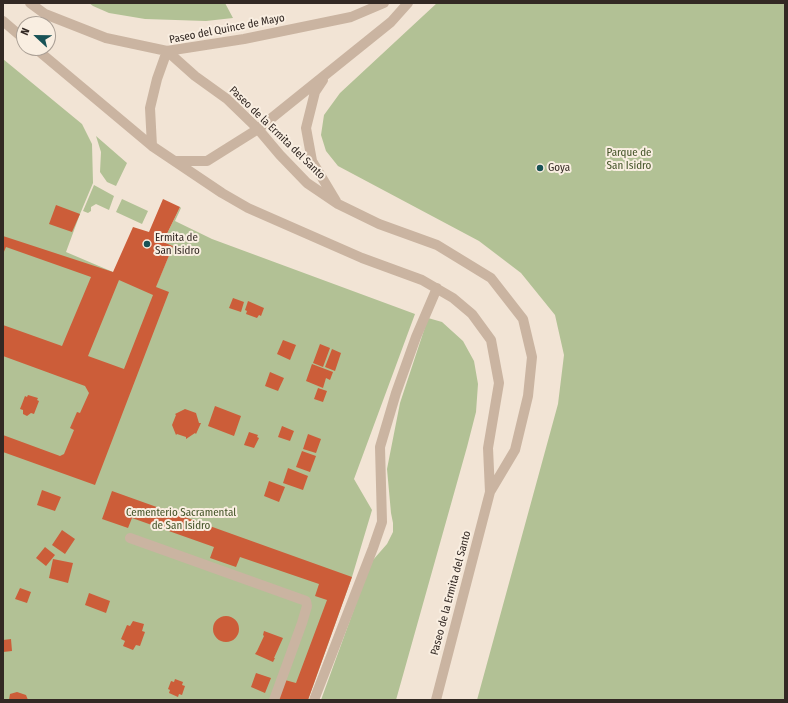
<!DOCTYPE html>
<html>
<head>
<meta charset="utf-8">
<style>
	body { margin:0 }
	#map { position:relative; width:788px; height:703px; overflow:hidden; background:#f2e4d5; font-family:"Fira Sans Condensed",sans-serif }
	canvas { display:block }
	.frame { position:absolute; inset:0; border:4px solid #332924; pointer-events:none }
	.north { position:absolute; left:16px; top:16px; width:40px; height:40px; box-sizing:border-box; background:#f9eee1; border:1px solid #aa9f95; border-radius:50%; rotate:292deg; font-size:11px; font-weight:700; line-height:16px; text-align:center; color:#332924 }
	.north::after { content:''; display:block; margin:auto; width:14px; height:18px; background:#185256; clip-path:polygon(50% 0,100% 100%,50% 72%,0 100%) }
</style>
</head>
<body>
<div id="map">
<canvas width="788" height="703"></canvas>
<div class="frame"></div>
<div class="north">N</div>
</div>
<script>
const context = document.querySelector('canvas').getContext('2d');
context.lineJoin = 'round';
function fillPath(path, color) { context.fillStyle = color; context.fill(path, 'evenodd'); }
const shape = rows => new Path2D(rows.map(r => 'M' + r).join(''));
function strokePath(path, color, width, dash) { context.strokeStyle = color; context.lineWidth = width; context.lineCap = dash ? 'butt' : 'round'; context.setLineDash(dash || []); context.stroke(path); }
function label(font, color, halo, rows, align = 'center') {
  context.font = font + ' "Fira Sans Condensed",sans-serif'; context.lineWidth = 4; context.setLineDash([]); context.textBaseline = 'middle'; context.strokeStyle = halo; context.fillStyle = color; for (const [text, x, y, turn = 0] of rows) {
    context.save(); context.translate(x, y); context.rotate((+turn || 0) * Math.PI / 180); context.textAlign = isNaN(turn) ? turn : align; if (halo) context.strokeText(text, 0, 0); context.fillText(text, 0, 0); context.restore();
  }
}
const green = shape([
	[89,3,225,3,233,18,206,21,145,19,109,13,93,6],
	[437,3,785,3,785,700,477,700,558,404,564,355,555,315,521,273,479,241,338,166,326,151,321,135,324,115,340,93],
	[3,59,82,124,92,144,93,183,80,214,66,252,113,272,156,286,173,246,163,242,180,207,181,208,175,221,212,239,415,314,354,479,372,510,352,577,308,700,3,700],
	[96,136,127,163,116,186,107,182,100,172,101,152],
	[94,185,114,196,109,210,96,204,91,207,91,211,88,213,83,211],
	[122,199,148,211,142,224,116,212],
	[428,318,442,322,463,341,474,361,478,384,476,412,467,447,396,700,321,700,362,587,373,560,387,544,393,532,393,523,391,513,387,469,400,403]
]);
const building = shape([
	[163,199,180,207,163,242,173,246,156,287,169,292,95,485,3,452,3,435,60,456,64,454,74,430,70,428,77,412,80,413,89,393,85,386,3,356,3,325,62,346,91,277,6,247,3,254,3,236,113,272,133,227,149,232],
	[119,280,153,295,124,369,88,356],
	[56,205,80,214,72,232,49,224],
	[233,298,244,302,241,312,229,308],
	[248,301,264,308,261,316,259,315,257,318,246,314,247,311,245,310],
	[283,340,296,345,290,360,277,354],
	[320,344,330,348,323,367,313,363],
	[332,349,341,353,335,371,325,367],
	[312,364,333,372,330,380,326,378,323,388,306,381],
	[270,372,284,378,278,391,265,386],
	[318,388,327,391,323,402,314,399],
	[28,395,38,398,37,400,39,401,34,414,31,413,27,416,23,414,23,410,20,409,25,396,27,397],
	[215,406,241,416,234,436,208,426],
	[185,409,196,413,199,423,201,423,196,434,195,433,186,439,186,437,177,434,176,435,172,425,176,415,175,414],
	[282,426,294,431,290,441,278,437],
	[249,432,258,435,257,437,259,438,254,448,244,445],
	[308,434,321,439,316,453,303,449],
	[302,451,316,456,310,472,296,467],
	[288,468,308,476,303,490,283,483],
	[269,481,285,487,279,502,264,496],
	[42,490,61,497,55,511,37,505],
	[112,491,352,577,308,700,278,700,285,680,296,683,327,600,315,596,319,584,240,557,236,567,210,558,214,547,132,518,128,528,102,519],
	[62,530,75,539,65,554,52,545],
	[45,547,55,555,46,566,36,558],
	[53,559,73,563,68,583,49,578],
	[20,588,31,592,27,603,15,599],
	[89,593,110,601,106,613,85,605],
	'213 629a13 13 0 1 1 26 0a13 13 0 1 1-26 0Z',
	[133,621,144,624,142,631,145,632,140,646,136,645,133,650,123,646,125,641,121,639,127,625,130,626],
	[264,631,283,638,274,658,275,658,273,662,255,654,257,651,264,636,263,635],
	[11,639,12,651,3,652,3,640],
	[256,673,271,678,265,693,251,687],
	[175,679,183,682,182,685,185,686,182,695,179,694,178,697,169,693,170,690,168,689,171,681,174,682],
	[17,692,26,695,28,700,9,700,10,694]
]);
const minor = shape([
	[30,3,45,14,106,38,167,51,195,76,227,99,258,129,280,155,307,183,338,204,379,224,437,245,491,278,523,319,532,357,528,396,515,450,490,492,436,700],
	[3,21,24,39],
	[35,48,152,146,222,193,248,208,362,258,422,280,453,298,472,314,491,340,499,383,488,448,490,492],
	[167,51,244,39,351,17,384,3],
	[323,80,315,92,306,128,312,161,336,201],
	[152,146,150,108,157,79,167,51],
	[175,161,207,161,258,129,391,22,408,3],
	[130,538,306,601,307,606,302,623,274,700],
	[314,700,373,548,382,522,380,447,396,393,416,337,437,288]
]);
const markers = [
	[540,168,4,"#185256"],
	[147,244,4,"#185256"]
];
const streetNames = [
	["Paseo del Quince de Mayo",227,29,-11],
	["Paseo de la Ermita del Santo",277,133,44],
	["Paseo de la Ermita del Santo",451,593,-75]
];
const parkNames = [
	["Parque de",629,153],
	["San Isidro",629,166],
	["Cementerio Sacramental",181,513],
	["de San Isidro",181,526]
];
const poiNames = [
	["Goya",548,168],
	["Ermita de",155,238],
	["San Isidro",155,251]
];
fillPath(green, '#b2c195');
fillPath(building, '#cc5d39');
strokePath(minor, '#cab4a1', 10);
for (const [x, y, r, color] of markers) { const dot = new Path2D(); dot.arc(x, y, r, 0, 2 * Math.PI); context.fillStyle = color; context.fill(dot); strokePath(dot, '#f9eee1', 1.5); }
label('11px', '#332924', '#f9eee1', streetNames);
label('11px', '#435327', '#f9eee1', parkNames);
label('11px', '#332924', '#f9eee1', poiNames, 'left');
</script>
</body>
</html>
